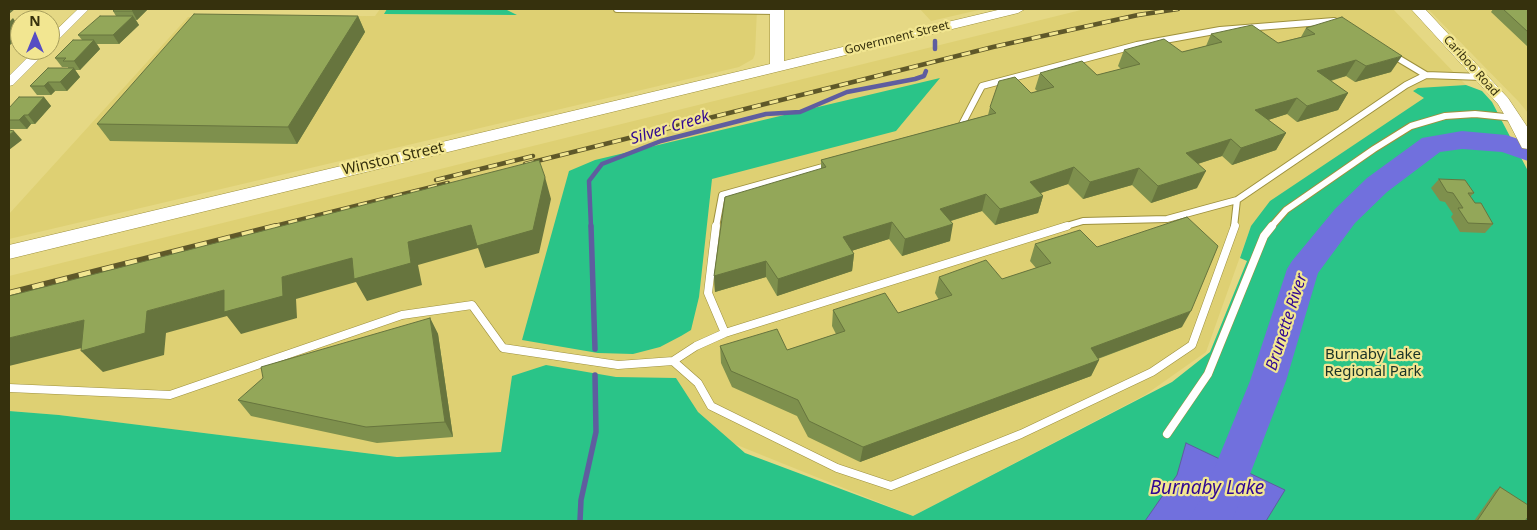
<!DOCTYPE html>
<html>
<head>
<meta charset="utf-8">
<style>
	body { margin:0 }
	#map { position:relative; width:1537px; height:530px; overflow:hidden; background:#e5d884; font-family:"Noto Sans",sans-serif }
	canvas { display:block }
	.frame { position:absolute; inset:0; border:10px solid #36310d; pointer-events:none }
	.north { position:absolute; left:10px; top:10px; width:50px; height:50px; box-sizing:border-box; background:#f2e691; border:1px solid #a79e5c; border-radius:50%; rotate:0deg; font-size:14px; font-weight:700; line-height:20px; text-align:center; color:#36310d }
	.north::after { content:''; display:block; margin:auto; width:18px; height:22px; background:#564dc4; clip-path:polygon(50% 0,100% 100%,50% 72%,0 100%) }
</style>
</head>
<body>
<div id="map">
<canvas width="1537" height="530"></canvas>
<div class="frame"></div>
<div class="north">N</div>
</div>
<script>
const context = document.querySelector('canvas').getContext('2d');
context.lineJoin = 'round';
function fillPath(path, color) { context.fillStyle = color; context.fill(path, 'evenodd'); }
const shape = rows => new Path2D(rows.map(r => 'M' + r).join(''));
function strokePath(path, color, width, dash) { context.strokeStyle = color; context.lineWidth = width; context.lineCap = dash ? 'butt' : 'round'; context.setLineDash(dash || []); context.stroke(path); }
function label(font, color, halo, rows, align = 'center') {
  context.font = font + ' "Noto Sans",sans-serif'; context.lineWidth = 4.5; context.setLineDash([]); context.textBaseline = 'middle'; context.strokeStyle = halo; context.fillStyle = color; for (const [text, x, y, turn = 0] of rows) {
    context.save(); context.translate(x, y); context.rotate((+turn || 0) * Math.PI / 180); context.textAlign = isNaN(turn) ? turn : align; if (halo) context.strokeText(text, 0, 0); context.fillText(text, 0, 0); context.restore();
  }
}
const built = shape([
	[380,9,757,9,755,54,753,59,739,67,9,239,9,214,188,17,375,16],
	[920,9,983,9,931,21],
	[1085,9,1393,9,1466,85,1451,86,1251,226,1206,352,1145,395,913,516,655,412,501,452,397,457,59,415,9,411,9,276],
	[1428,9,1528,9,1528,113,1519,102]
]);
const green = shape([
	[387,9,505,9,517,15,384,14],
	[940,78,896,131,712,179,699,297,691,330,681,336,660,347,633,354,598,353,522,340,569,171,595,160],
	[1466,85,1482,91,1492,102,1528,171,1528,521,9,521,9,411,59,415,397,457,501,452,512,376,546,365,616,377,676,378,698,412,745,453,913,516,1172,382,1210,352,1247,261,1240,258,1251,226,1270,201,1424,98,1413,91,1418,88]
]);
const water = shape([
	[1186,443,1285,490,1266,521,1145,521,1177,475,1186,443]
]);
const streamFar1 = shape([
	[935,41,935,49],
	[591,227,589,181,602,164,661,141,766,114,800,112,847,92,915,79,924,76,926,71]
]);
const stream = shape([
	[591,226,595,349],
	[580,521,581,500,596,432,595,375]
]);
const river = shape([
	[1462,131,1506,135,1528,142,1528,161,1502,152,1462,149,1440,152,1387,192,1355,223,1318,273,1286,381,1232,521,1189,521,1195,508,1203,496,1250,381,1287,269,1292,261,1335,209,1367,178,1422,138,1462,131]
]);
const serviceFar1 = shape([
	[617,9,777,11],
	[1391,54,1426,75],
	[959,130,982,86,1137,45,1220,30,1334,21],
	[716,227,722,195,830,165],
	[1063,227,1083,221,1167,219,1237,200,1406,85,1426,75,1482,77],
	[1234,227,1237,200],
	[1271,227,1286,210,1374,149,1411,126,1445,116,1475,114,1515,118]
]);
const service = shape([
	[716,226,708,293,725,333],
	[673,361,698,383,711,406,837,468,891,486,1021,434,1152,372,1192,345,1235,226],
	[9,388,170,395,402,315,472,305,503,348,618,365,673,361,696,346,725,333,1067,226],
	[1167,434,1208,374,1264,236,1272,226]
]);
const minor = shape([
	[78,9,89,9,54,44,50,45,50,36,78,9],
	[35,50,48,50,13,85,9,86,9,76,35,50]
]);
const tertiary = shape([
	[770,9,784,9,784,61,1002,9,1025,9,1018,13,9,259,9,245,770,64,770,9],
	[1411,9,1425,9,1508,98,1528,128,1528,149,1522,148,1507,119,1498,104,1411,9]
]);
const railFar1 = shape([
	[525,164,993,47,1138,15,1178,9],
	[436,180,533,156],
	[271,227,448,183]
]);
const rail = shape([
	[9,293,276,226]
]);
const wall = shape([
	[148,9,137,20,136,20,139,25,119,44,97,44,100,49,80,70,75,70,80,77,67,91,55,91,51,95,37,95,30,86,68,68,68,67,62,67,55,58,82,40,78,35,116,16,113,11],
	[1493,9,1528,9,1528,47,1491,12],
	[358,16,365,32,297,144,110,141,97,124],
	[1306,28,1391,72,1355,82,1346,76,1331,81,1348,93,1338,110,1297,122,1287,114,1268,120,1286,133,1276,150,1232,165,1222,156,1198,164,1197,188,1151,203,1132,185,1083,199,1068,184,1041,193,1043,196,1038,213,995,225,982,211,951,221,950,241,902,256,889,239,851,251,854,254,852,271,777,296,766,277,715,292,714,276,821,169,821,160,988,115,990,107,1037,91,1035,89,1040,73,1097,75,1121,69,1118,66,1124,50,1182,52,1206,46,1211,34,1278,43,1301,37],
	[44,97,51,106,35,124,31,124,27,129,10,129,9,128,9,108],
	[1439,179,1474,193,1470,197,1475,203,1493,224,1485,233,1460,232,1451,217,1453,214,1445,202,1440,201,1431,188],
	[1035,244,1097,247,1182,327,1098,359,1099,360,1091,376,860,462,808,437,797,416,732,387,721,363,720,346,787,350,836,334,832,326,833,310,898,313,939,300,935,293,939,277,1002,279,1036,268,1030,261],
	[430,318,438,334,453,437,377,443,251,416,238,400],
	[1500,487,1525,521,1474,521,1495,491]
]);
const shadedWall = shape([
	[9,9,15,9,9,14],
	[134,9,148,9,137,20,132,11],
	[133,16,139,25,119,44,113,35],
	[358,16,365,32,297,144,288,127],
	[13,18,19,27,15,31,20,37,10,45,9,43,9,22],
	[94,40,100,49,80,70,74,61],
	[1402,56,1391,72,1355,82,1366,66],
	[1356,60,1346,76,1307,87,1317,71],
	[74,68,80,77,67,91,60,82],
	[48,82,55,91,51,95,44,86],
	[1348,93,1338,110,1297,122,1307,106],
	[44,97,51,106,35,124,28,115],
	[1297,98,1287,114,1246,127,1255,110],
	[24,115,31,124,27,129,19,120],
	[14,131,22,140,9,150,9,135],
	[1286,133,1276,150,1232,165,1241,148],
	[1231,139,1222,156,1178,170,1186,153],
	[1074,167,1068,184,1025,198,1030,182],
	[1139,168,1132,185,1083,199,1090,182],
	[1206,171,1197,188,1151,203,1158,186],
	[545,177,551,199,539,253,485,268,478,248,418,265,422,285,367,301,356,282,296,299,297,318,241,334,227,316,166,333,164,355,103,372,81,351,147,311,224,290,282,277,408,242],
	[986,194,982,211,937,225,940,209],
	[1043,196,1038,213,995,225,1000,209],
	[892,222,889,239,842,254,843,237],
	[953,224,950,241,902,256,905,239],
	[854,254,852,271,777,296,778,279],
	[766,261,766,277,715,292,714,276],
	[1191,311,1182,327,1083,364,1091,348],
	[430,318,438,334,453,437,445,422],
	[84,320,106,342,9,366,9,338],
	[1099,360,1091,376,860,462,863,447]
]);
const building = shape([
	[115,9,134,9,132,11,113,11,115,9],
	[1503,9,1528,9,1528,32,1503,9],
	[194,14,358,16,288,127,97,124,194,14],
	[100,16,133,16,113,35,78,35,100,16],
	[1342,17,1402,56,1366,66,1356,60,1317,71,1348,93,1307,106,1297,98,1255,110,1286,133,1241,148,1231,139,1186,153,1206,171,1158,186,1139,168,1090,182,1074,167,1030,182,1043,196,1000,209,986,194,940,209,953,224,905,239,892,222,843,237,854,254,778,279,766,261,714,276,725,197,826,167,821,160,996,113,990,107,999,81,1015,77,1031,93,1054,87,1040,73,1082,61,1097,75,1140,64,1124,50,1164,39,1182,52,1222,42,1211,34,1252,25,1278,43,1315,34,1306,28,1342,17],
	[73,40,94,40,74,61,63,61,66,58,55,58,73,40],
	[48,68,74,68,60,82,48,82,44,86,30,86,48,68],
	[19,97,44,97,28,115,24,115,19,120,9,120,9,108,19,97],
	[9,130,14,131,9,135,9,130],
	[539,160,545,177,533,230,477,246,471,225,408,242,411,263,354,279,352,258,282,277,283,296,224,312,224,290,147,311,145,333,81,351,84,320,9,338,9,296,539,160],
	[1439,179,1465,180,1474,193,1468,193,1475,203,1481,203,1493,224,1468,223,1458,208,1463,208,1453,193,1447,192,1439,179],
	[1187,217,1218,246,1191,311,1091,348,1099,360,863,447,809,421,798,400,731,371,720,346,777,329,787,350,845,331,833,310,885,293,898,313,952,295,939,277,986,260,1002,279,1051,263,1035,244,1080,230,1097,247,1187,217],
	[430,318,445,422,366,427,238,400,263,378,261,367,430,318],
	[1500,487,1528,505,1528,517,1525,521,1477,521,1500,487]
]);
const farStreetnames = [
	["Government Street",897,38,-14],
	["Cariboo Road",1471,66,48]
];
const streetNames = [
	["Winston Street",393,159,-13]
];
const parkNames = [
	["Burnaby Lake",1373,355],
	["Regional Park",1373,372]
];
const waterNames = [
	["Silver Creek",670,128,-17],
	["Brunette River",1287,322,-72]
];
const nearWaternames = [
	["Burnaby Lake",1207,489]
];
fillPath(built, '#ded073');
fillPath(green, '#2ac488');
fillPath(water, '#7170dd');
strokePath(water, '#5f5d9f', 1);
strokePath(streamFar1, '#5f5d9f', 4.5);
strokePath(stream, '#5f5d9f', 5.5);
fillPath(river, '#7170dd');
strokePath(serviceFar1, '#9e913d', 8);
strokePath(service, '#9e913d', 9);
strokePath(minor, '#9e913d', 1);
strokePath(tertiary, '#9e913d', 1);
strokePath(serviceFar1, '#fff', 6);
strokePath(service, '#fff', 8);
fillPath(minor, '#fff');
fillPath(tertiary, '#fff');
strokePath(railFar1, '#5f5829', 4.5);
strokePath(rail, '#5f5829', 6);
strokePath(railFar1, '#f2e691', 3, [9]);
strokePath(rail, '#f2e691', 4.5, [12]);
fillPath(wall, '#7e904d');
fillPath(shadedWall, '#67753e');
fillPath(building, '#93a759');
strokePath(building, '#67753e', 1);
label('12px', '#36310d', '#f2e691', farStreetnames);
label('15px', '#36310d', '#f2e691', streetNames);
label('15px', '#1a3327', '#f2e691', parkNames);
label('italic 16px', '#300793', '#f2e691', waterNames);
label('italic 19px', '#300793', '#f2e691', nearWaternames);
</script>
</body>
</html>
